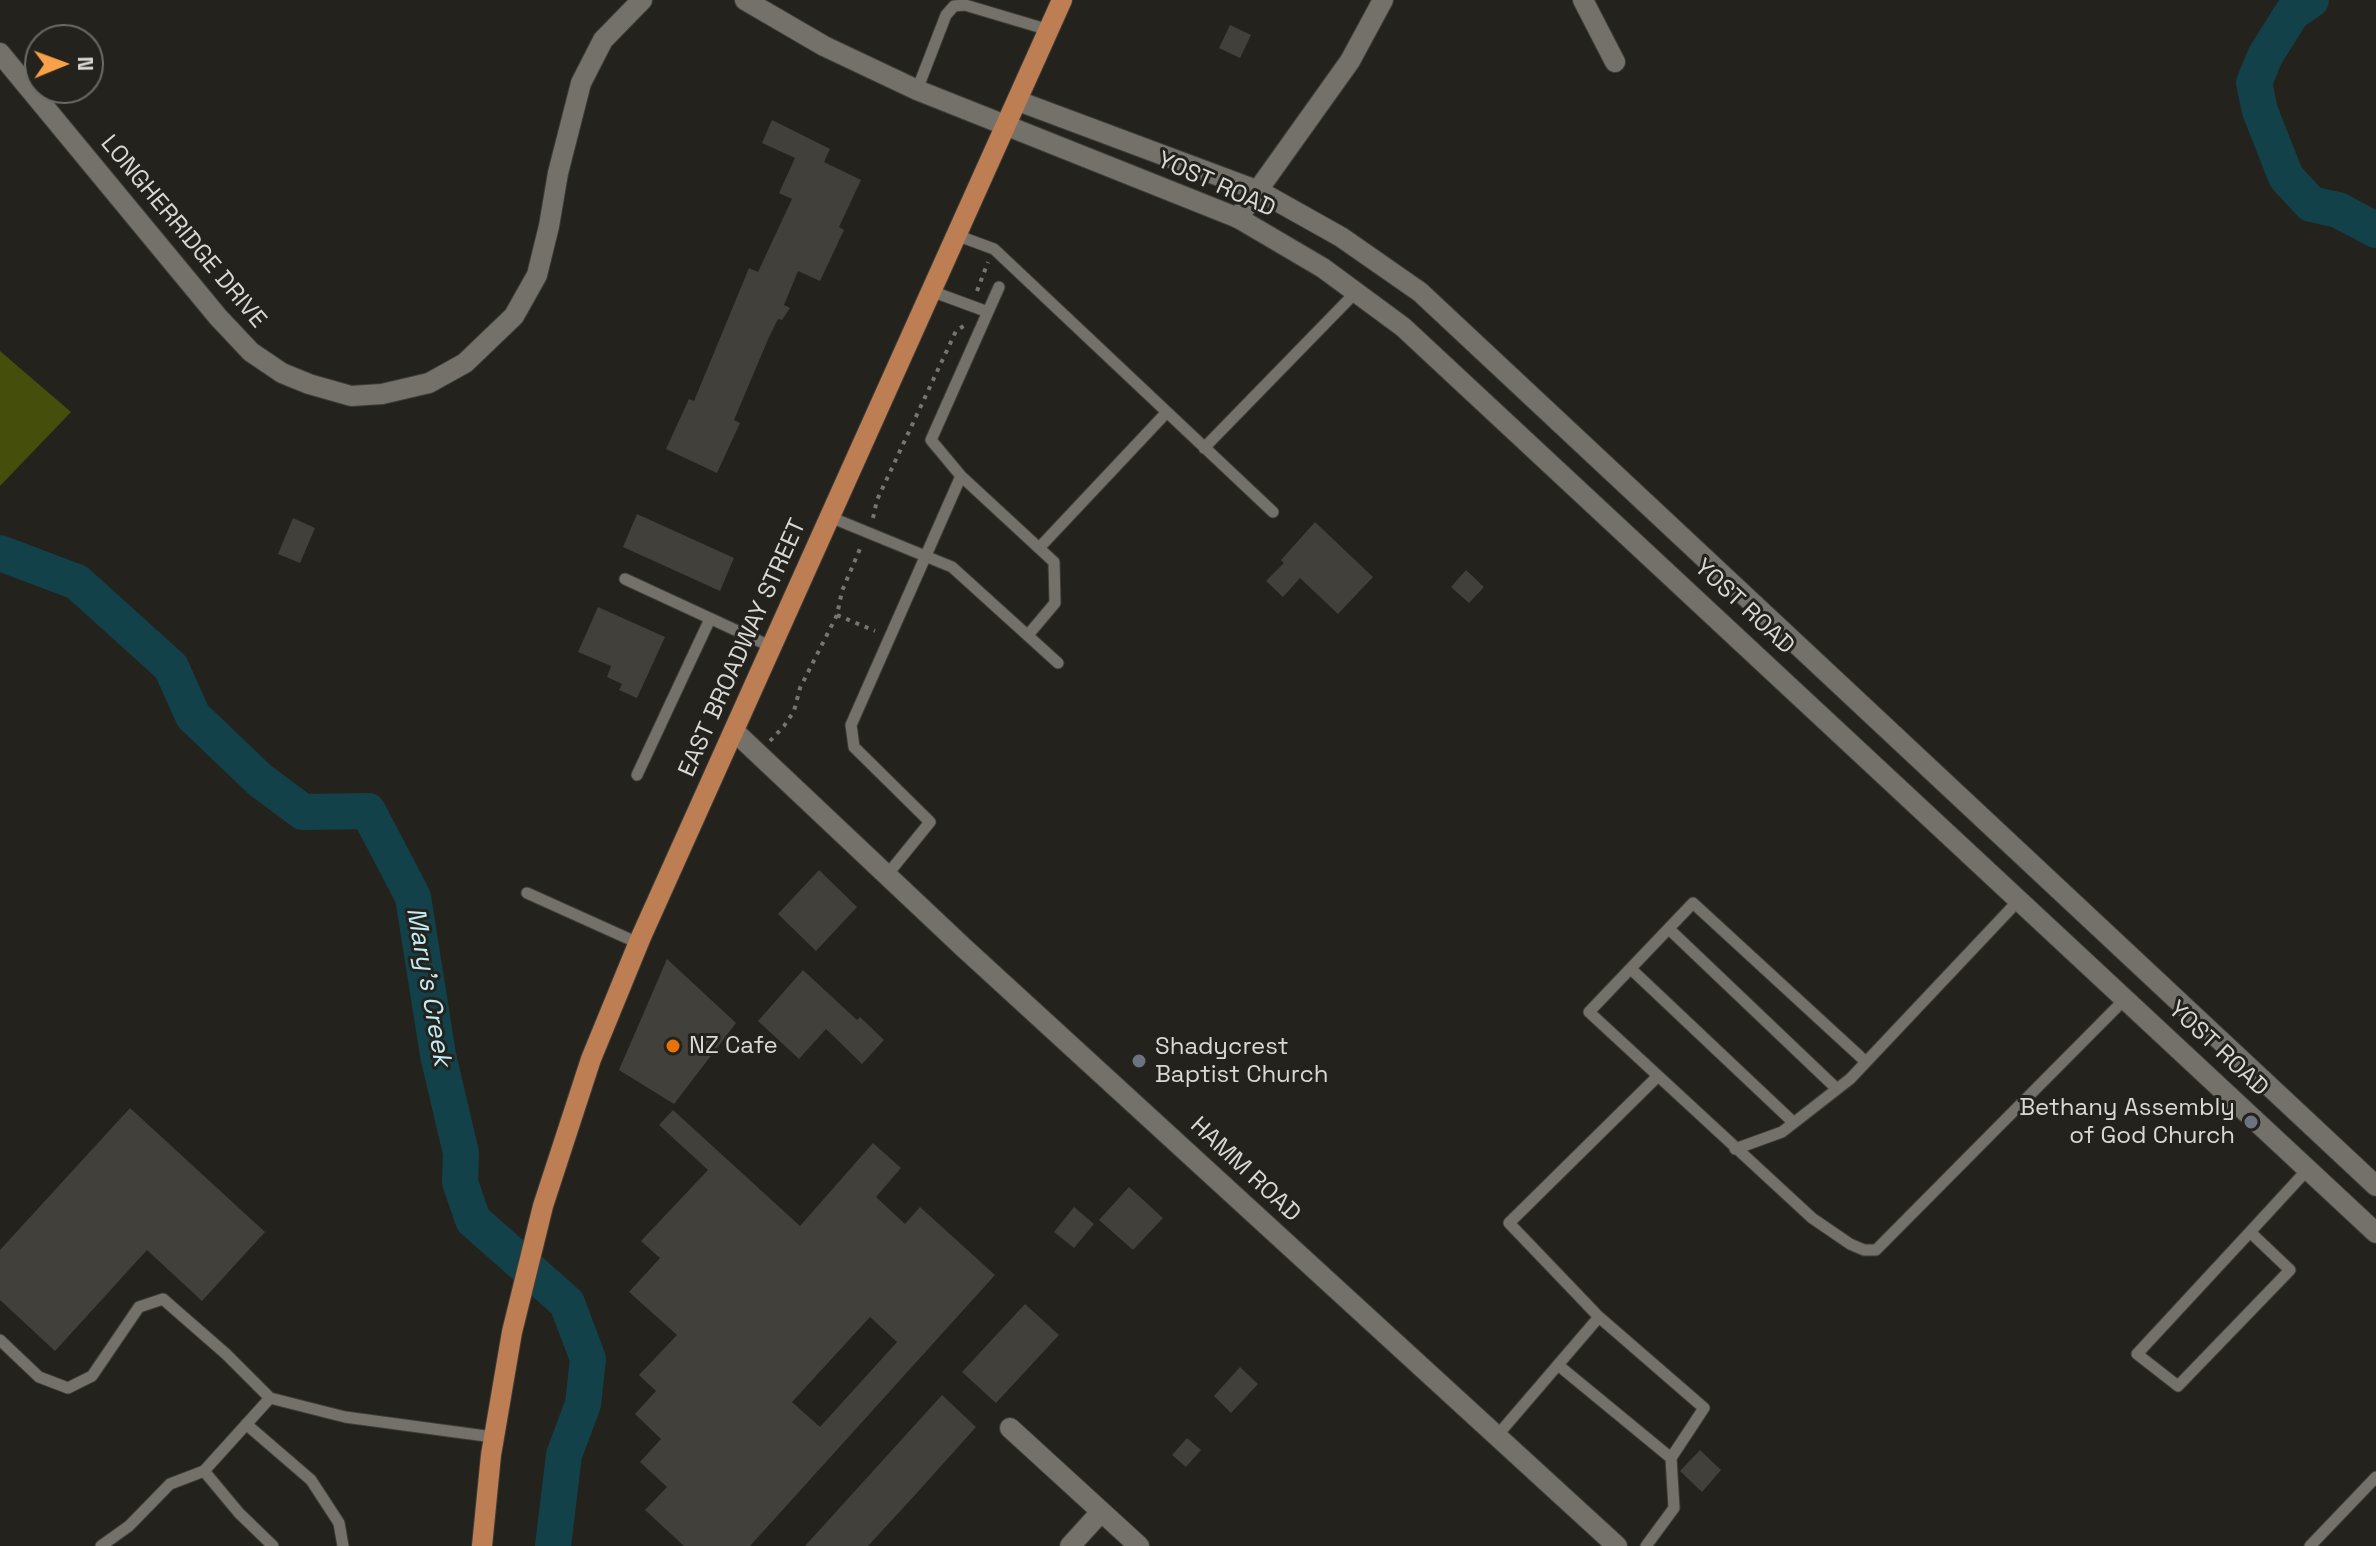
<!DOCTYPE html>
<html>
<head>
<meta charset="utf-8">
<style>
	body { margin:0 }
	#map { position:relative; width:2376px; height:1546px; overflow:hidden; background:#24221c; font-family:"Space Grotesk",sans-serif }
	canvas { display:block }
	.north { position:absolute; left:24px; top:24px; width:80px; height:80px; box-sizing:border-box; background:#24221c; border:2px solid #6c6b66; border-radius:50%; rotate:89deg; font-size:22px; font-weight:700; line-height:32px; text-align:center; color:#d9d8d4 }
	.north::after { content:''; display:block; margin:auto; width:28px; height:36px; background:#f7a149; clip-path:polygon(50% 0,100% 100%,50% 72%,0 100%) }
</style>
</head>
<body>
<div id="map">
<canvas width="2376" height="1546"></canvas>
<div class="north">N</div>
</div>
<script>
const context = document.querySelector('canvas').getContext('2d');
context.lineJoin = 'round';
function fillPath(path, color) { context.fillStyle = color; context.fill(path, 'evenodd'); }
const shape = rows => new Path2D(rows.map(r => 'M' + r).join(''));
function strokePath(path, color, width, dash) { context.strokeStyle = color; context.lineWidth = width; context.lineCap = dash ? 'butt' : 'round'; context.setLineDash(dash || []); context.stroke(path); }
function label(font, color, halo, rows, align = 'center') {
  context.font = font + ' "Space Grotesk",sans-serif'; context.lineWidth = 6; context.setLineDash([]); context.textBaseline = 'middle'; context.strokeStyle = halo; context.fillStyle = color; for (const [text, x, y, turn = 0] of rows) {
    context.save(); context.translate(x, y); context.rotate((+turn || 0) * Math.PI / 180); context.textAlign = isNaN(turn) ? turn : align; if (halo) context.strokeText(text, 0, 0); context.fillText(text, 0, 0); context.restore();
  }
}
const forest = shape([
	[0,351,71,412,0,486]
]);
const river = shape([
	[2311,0,2292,13,2265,56,2254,83,2260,111,2286,177,2311,204,2338,210,2376,230],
	[0,553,77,582,171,667,193,716,260,780,303,812,368,811,413,897,438,1055,461,1153,460,1182,473,1220,567,1303,588,1359,583,1404,564,1455,553,1546]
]);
const building = shape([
	[1230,25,1251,35,1240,58,1219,48],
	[772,120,830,149,824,162,861,180,839,227,844,230,820,281,798,271,784,305,790,308,782,320,778,319,769,337,734,420,740,423,717,473,666,449,689,399,694,401,749,268,758,272,792,199,779,193,795,158,762,143],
	[637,514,734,558,720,591,623,547],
	[293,518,315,528,300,563,278,554],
	[1315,522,1373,577,1338,614,1300,578,1283,597,1266,581,1284,563,1281,560],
	[1466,570,1484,587,1469,603,1451,587],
	[598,607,665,637,637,698,619,690,622,684,607,677,611,666,578,652],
	[819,870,857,907,816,951,778,914],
	[667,959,736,1023,674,1104,619,1070],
	[803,970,857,1020,860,1017,884,1040,862,1064,826,1029,799,1059,758,1021],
	[130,1108,265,1232,202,1301,147,1250,55,1351,0,1300,0,1250],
	[673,1110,800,1226,873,1143,901,1168,876,1197,905,1224,920,1207,995,1275,750,1546,684,1546,645,1510,667,1487,640,1462,661,1439,635,1414,656,1391,639,1375,677,1335,629,1292,660,1258,641,1241,708,1170,659,1125],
	[870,1317,897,1342,820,1427,792,1402],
	[1129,1187,1163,1218,1133,1250,1099,1220],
	[1074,1207,1094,1224,1074,1248,1054,1232],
	[1025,1304,1059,1335,996,1403,962,1372],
	[1240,1367,1258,1384,1231,1413,1214,1396],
	[942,1395,976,1427,915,1495,868,1546,805,1546],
	[1187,1438,1201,1450,1186,1467,1172,1455],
	[1700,1450,1721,1470,1702,1492,1680,1471]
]);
const path = shape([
	[977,291,988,262],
	[873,518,877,500,956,331,965,325],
	[837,615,875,631],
	[770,741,784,726,794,711,800,688,837,615,842,591,862,544]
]);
const service = shape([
	[917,90,946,15,954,6,965,5,1049,30],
	[956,235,994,249,1273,512],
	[999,287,931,440,961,476,1054,562,1055,603,1028,635],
	[931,291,988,312],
	[1204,448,1356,292],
	[830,517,952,567,1058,663],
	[1039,548,1167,412],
	[625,579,772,647],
	[637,775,710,619],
	[887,875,930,822,854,747,851,725,961,476],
	[527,893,638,943],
	[1669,929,1837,1089],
	[1631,969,1793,1122],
	[1866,1062,1693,903,1589,1012,1812,1218,1850,1244,1864,1250,1876,1250,2125,999],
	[1735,1149,1782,1132,1850,1079,2019,900],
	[2250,1232,2290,1270,2178,1386,2137,1354,2250,1232,2308,1169],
	[0,1340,39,1377,68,1388,92,1376,139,1307,163,1299,226,1354,270,1398,345,1417,493,1437],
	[1558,1365,1671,1458,1704,1408,1599,1317],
	[246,1424,311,1480,339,1523,343,1546],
	[1496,1437,1599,1317,1509,1223,1658,1076],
	[204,1471,239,1513,273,1546],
	[101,1546,129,1526,170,1484,204,1471,270,1398],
	[1646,1546,1674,1508,1671,1458],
	[2310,1546,2376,1477]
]);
const minor = shape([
	[745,0,824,46,917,90,1005,125],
	[1583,0,1615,62],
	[0,53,218,317,251,352,282,373,309,384,351,396,382,394,429,383,465,363,514,316,537,275,549,226,558,173,581,83,603,40,642,0],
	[1238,218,1350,61,1383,0],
	[734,731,963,947,1617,1546],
	[1010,1428,1139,1546],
	[1070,1546,1101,1512]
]);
const secondary = shape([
	[1018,101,1259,191,1341,237,1420,292,2376,1186],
	[1005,125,1238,218,1323,268,1403,327,2376,1233]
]);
const primary = shape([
	[482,1546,491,1455,512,1332,543,1206,591,1059,641,937,1062,0]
]);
const markers = [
	[673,1046,8,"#e8710a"],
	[1139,1061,8,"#6b7280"],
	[2251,1122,8,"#6b7280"]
];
const streetNames = [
	["YOST ROAD",1216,185,24],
	["LONGHERRIDGE DRIVE",183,232,50],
	["YOST ROAD",1744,607,43],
	["EAST BROADWAY STREET",743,648,-66],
	["YOST ROAD",2218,1049,43],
	["HAMM ROAD",1245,1170,43]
];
const poiNames = [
	["NZ Cafe",689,1046],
	["Shadycrest",1155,1047],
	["Baptist Church",1155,1075],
	["Bethany Assembly",2235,1108,"right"],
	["of God Church",2235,1136,"right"]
];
const waterNames = [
	["Mary's Creek",428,987,80]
];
fillPath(forest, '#464e0b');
strokePath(river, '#12414a', 36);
fillPath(building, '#42403a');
strokePath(service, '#3e3d38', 13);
strokePath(minor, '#3e3d38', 22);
strokePath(secondary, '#3e3d38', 22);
strokePath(primary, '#3e3d38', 22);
strokePath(path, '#777570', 4, [4, 6]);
strokePath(service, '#73716a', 11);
strokePath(minor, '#73716a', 20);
strokePath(secondary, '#73716a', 20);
strokePath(primary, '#be7e54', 20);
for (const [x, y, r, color] of markers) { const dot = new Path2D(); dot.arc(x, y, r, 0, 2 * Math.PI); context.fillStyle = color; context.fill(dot); strokePath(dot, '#24221c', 3); }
label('24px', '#d9d8d4', '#24221c', streetNames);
label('24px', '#d9d8d4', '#24221c', poiNames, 'left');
label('italic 26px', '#c1ecf7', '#24221c', waterNames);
</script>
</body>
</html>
